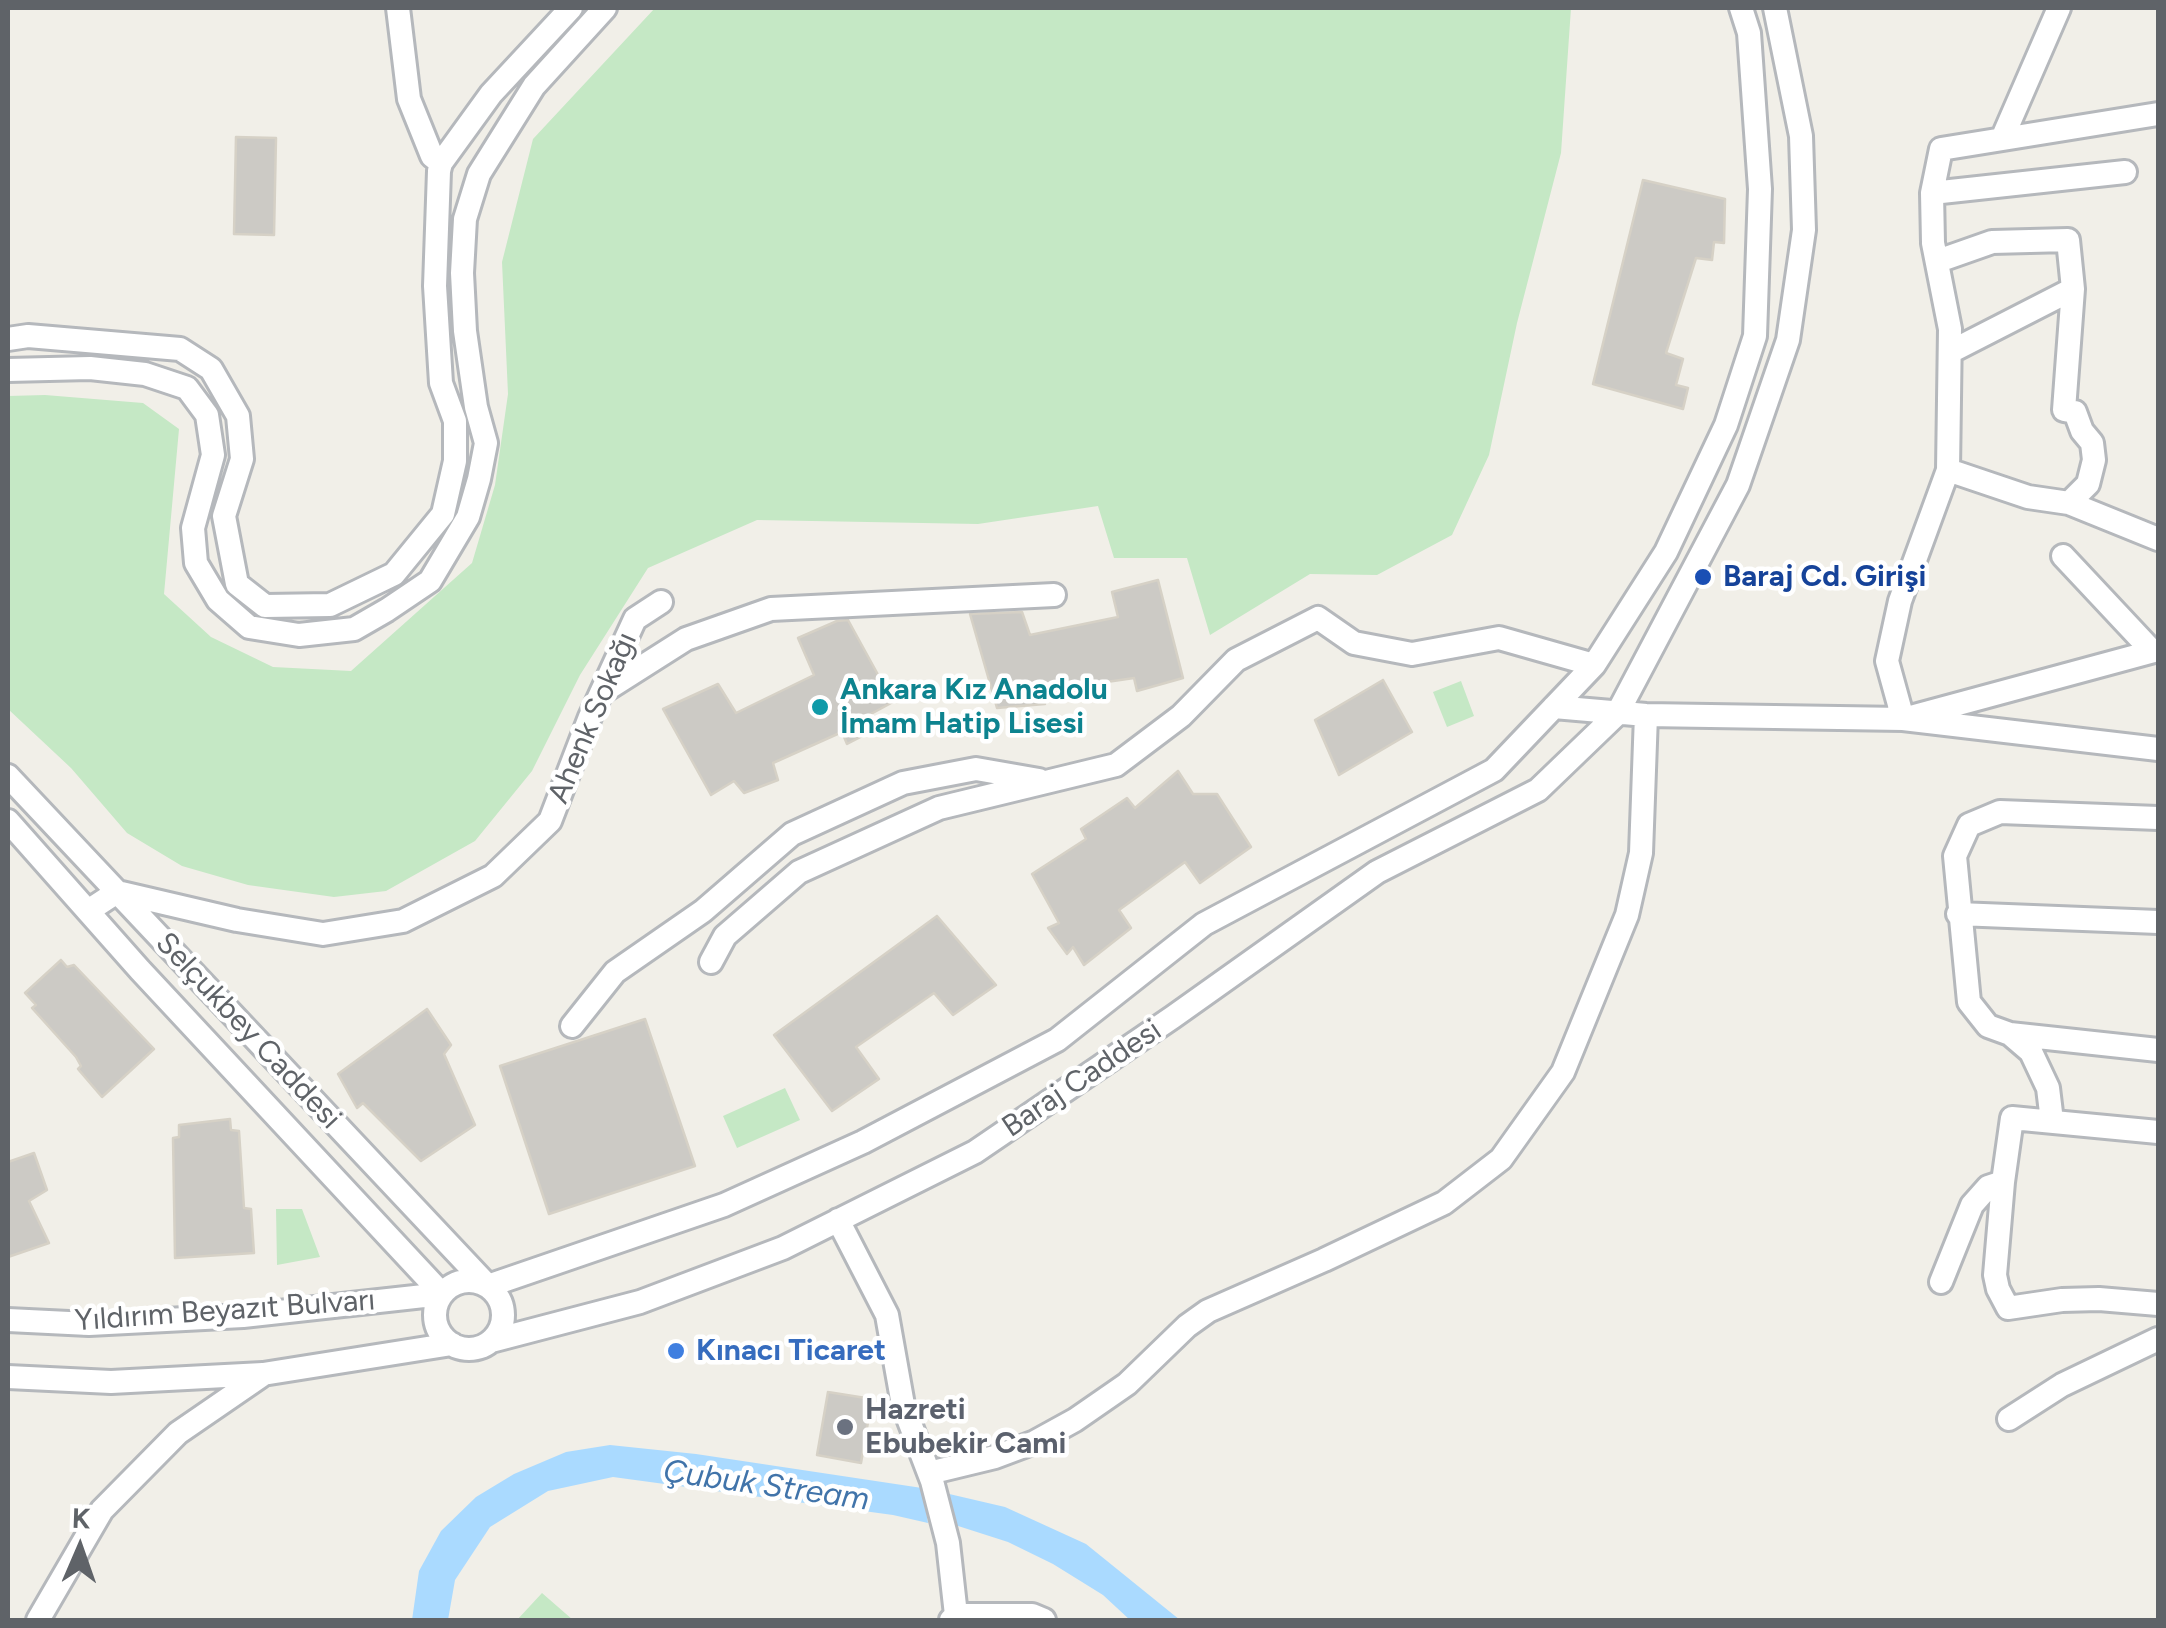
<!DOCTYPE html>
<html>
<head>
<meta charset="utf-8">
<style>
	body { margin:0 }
	#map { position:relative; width:2166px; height:1628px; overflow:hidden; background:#f1efe8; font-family:Figtree,sans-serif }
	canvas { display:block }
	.frame { position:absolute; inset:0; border:10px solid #5f6368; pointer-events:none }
	.north { position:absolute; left:30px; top:1498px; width:100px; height:100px; -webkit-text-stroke:8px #fff; paint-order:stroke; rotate:2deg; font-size:28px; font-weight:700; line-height:40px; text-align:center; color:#5f6368 }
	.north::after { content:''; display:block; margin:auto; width:35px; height:45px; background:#5f6368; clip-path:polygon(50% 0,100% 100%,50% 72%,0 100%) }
</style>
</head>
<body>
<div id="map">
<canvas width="2166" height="1628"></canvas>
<div class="frame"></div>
<div class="north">K</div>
</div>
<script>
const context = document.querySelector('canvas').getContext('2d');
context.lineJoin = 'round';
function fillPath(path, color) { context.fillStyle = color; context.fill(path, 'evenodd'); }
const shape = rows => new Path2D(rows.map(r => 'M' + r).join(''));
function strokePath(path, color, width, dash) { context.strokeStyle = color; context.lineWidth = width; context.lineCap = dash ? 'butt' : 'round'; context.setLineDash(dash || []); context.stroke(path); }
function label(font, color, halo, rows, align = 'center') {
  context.font = font + ' Figtree,sans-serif'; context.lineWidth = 9; context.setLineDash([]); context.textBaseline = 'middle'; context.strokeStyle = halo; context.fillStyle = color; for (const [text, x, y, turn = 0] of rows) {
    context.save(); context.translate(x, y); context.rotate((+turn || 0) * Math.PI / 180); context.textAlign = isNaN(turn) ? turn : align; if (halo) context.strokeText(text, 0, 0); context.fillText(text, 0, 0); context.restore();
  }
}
const green = shape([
	[655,8,1571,8,1561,153,1517,323,1489,455,1452,535,1377,575,1310,574,1210,635,1187,558,1114,558,1098,506,978,524,757,520,648,568,580,675,532,771,475,841,386,891,334,897,248,885,182,866,127,833,71,768,8,709,8,396,45,395,143,403,179,429,164,594,211,637,273,667,351,671,472,563,495,485,508,394,502,262,533,139],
	[1461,681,1474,716,1447,727,1433,692],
	[785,1088,800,1120,737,1148,723,1116],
	[276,1209,302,1209,320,1257,277,1265],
	[542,1593,573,1620,517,1620]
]);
const water = shape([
	[610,1445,696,1454,922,1488,928,1523,893,1515,613,1477,548,1491,490,1527,455,1580,448,1620,412,1620,419,1571,441,1531,476,1497,514,1474,566,1452],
	[945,1493,1005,1507,1086,1544,1180,1620,1130,1620,1103,1595,1053,1564,1008,1542,955,1525]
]);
const building = shape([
	[236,137,276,138,274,235,234,234,236,137],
	[1643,180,1725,199,1724,243,1714,242,1712,260,1696,258,1666,353,1683,359,1676,385,1688,388,1683,409,1593,384,1643,180],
	[1158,580,1183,678,1137,691,1134,678,1045,691,1045,704,997,708,970,614,1022,612,1030,635,1118,617,1112,592,1158,580],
	[848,620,893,702,869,715,874,730,847,744,842,732,773,763,778,780,744,793,734,781,711,795,663,709,718,684,736,713,814,675,798,638,837,621,848,620],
	[1383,680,1412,732,1339,775,1315,720,1383,680],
	[1178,771,1193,794,1217,794,1251,847,1200,883,1185,862,1119,910,1131,928,1084,965,1073,947,1067,954,1048,928,1059,923,1032,874,1086,839,1081,829,1127,798,1135,808,1178,771],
	[937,916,996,985,953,1015,934,993,856,1047,879,1079,832,1111,774,1035,937,916],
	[61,960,67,967,74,965,154,1049,102,1097,78,1069,81,1066,76,1057,32,1008,36,1005,25,993,61,960],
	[427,1009,451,1045,444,1054,475,1125,421,1161,363,1103,357,1108,338,1074,427,1009],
	[645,1019,695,1166,549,1214,500,1066,645,1019],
	[230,1119,231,1130,239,1131,244,1208,251,1209,254,1253,175,1258,173,1138,179,1137,179,1125,230,1119],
	[34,1153,47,1190,29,1201,49,1243,8,1257,8,1162,34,1153],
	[828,1392,872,1399,861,1463,817,1455,828,1392]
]);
const minor = shape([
	[398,8,409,99,432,156,441,163],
	[2158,114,1941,149,1932,193,1933,243,1950,329,1948,470,1900,601,1887,661,1903,719,2158,650],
	[2002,139,2059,8],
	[1932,193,2125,172],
	[1938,261,1992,242,2068,240,2073,289,1950,352],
	[8,339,28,336,180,349,211,369,238,416,242,459,224,516,237,584,265,606,330,605,394,574,443,514,455,461,455,421,441,383,435,286,439,171,441,163,491,94,571,8],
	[8,370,90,368,145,374,187,388,207,415,213,455,193,528,196,563,218,600,249,627,299,635,354,629,387,610,430,581,468,517,479,479,486,443,476,407,465,331,462,273,465,219,479,174,534,86,605,8],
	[1948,470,2028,497,2069,503,2088,484,2094,460,2092,443,2082,431,2075,412,2064,410,2073,289],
	[2069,503,2158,539],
	[2063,556,2152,651],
	[601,693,686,639,771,609,1054,595],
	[1554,707,1646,715,1903,719,2158,749],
	[8,776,488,1286,724,1205,863,1142,1057,1040,1204,924,1494,770,1594,665,1666,552,1726,425,1755,336,1760,189,1749,33,1741,8],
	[2158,818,2000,812,1969,825,1955,856,1969,1002,1988,1026,2010,1034,2158,1050],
	[8,821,140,970,442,1294],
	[88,911,117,892,237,920,323,934,403,921,493,876,550,821,590,717,635,619,661,602],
	[1958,914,2158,922],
	[711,962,725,936,799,872,939,808,1116,765,1181,716,1236,660,1318,618,1354,643,1412,654,1499,638,1594,665],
	[572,1026,615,972,703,911,792,834,903,783,976,769,1039,780],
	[2010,1034,2031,1052,2048,1088,2052,1121],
	[2158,1132,2012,1118,2003,1182,1995,1275,1998,1289,2008,1308,2062,1300,2099,1299,2158,1304],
	[838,1220,887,1315,903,1405,932,1481,948,1543,956,1615,951,1620],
	'435 1315a34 34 0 1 1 68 0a34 34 0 1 1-68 0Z',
	[1941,1282,1972,1205,1988,1187,2003,1182],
	[8,1320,89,1324,243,1316,442,1294],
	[491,1341,640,1302,783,1248,975,1152,1173,1017,1377,872,1538,790,1617,714,1738,485,1788,340,1804,230,1801,136,1775,8],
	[8,1377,111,1382,263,1374,452,1344],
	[2009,1419,2062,1385,2158,1339],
	[929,1473,995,1457,1035,1442,1075,1420,1127,1384,1187,1326,1208,1311,1324,1260,1444,1203,1501,1159,1563,1072,1627,915,1641,853,1646,715],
	[956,1615,1032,1615,1044,1620],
	[38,1620,102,1510,178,1433,261,1376]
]);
const markers = [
	[1703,577,10,"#1a4fb4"],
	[820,707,10,"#0f9aa8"],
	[676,1351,10,"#3f7fe0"],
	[845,1427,10,"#6b7280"]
];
const transitNames = [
	["Baraj Cd. Girişi",1723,577]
];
const cultureNames = [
	["Ankara Kız Anadolu",840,690],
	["İmam Hatip Lisesi",840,724]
];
const streetNames = [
	["Ahenk Sokağı",593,718,-67],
	["Selçukbey Caddesi",248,1031,47],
	["Baraj Caddesi",1082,1079,-34],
	["Yıldırım Beyazıt Bulvarı",225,1311,-4]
];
const shopNames = [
	["Kınacı Ticaret",696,1351]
];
const worshipNames = [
	["Hazreti",865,1410],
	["Ebubekir Cami",865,1444]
];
const waterNames = [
	["Çubuk Stream",766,1486,8]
];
fillPath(green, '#c5e8c5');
fillPath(water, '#aadaff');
fillPath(building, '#cccac5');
strokePath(building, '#d6d1c6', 2.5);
strokePath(minor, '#b5b8bc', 28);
strokePath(minor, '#fff', 22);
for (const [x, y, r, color] of markers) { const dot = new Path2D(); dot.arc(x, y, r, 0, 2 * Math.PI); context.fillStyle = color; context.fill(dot); strokePath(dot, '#fff', 4); }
label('bold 30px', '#164399', '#fff', transitNames, 'left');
label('bold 30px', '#0d838f', '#fff', cultureNames, 'left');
label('30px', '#5f6368', '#fff', streetNames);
label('bold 30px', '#366cbe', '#fff', shopNames, 'left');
label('bold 30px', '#5b616d', '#fff', worshipNames, 'left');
label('italic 32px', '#4174aa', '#fff', waterNames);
</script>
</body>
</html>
